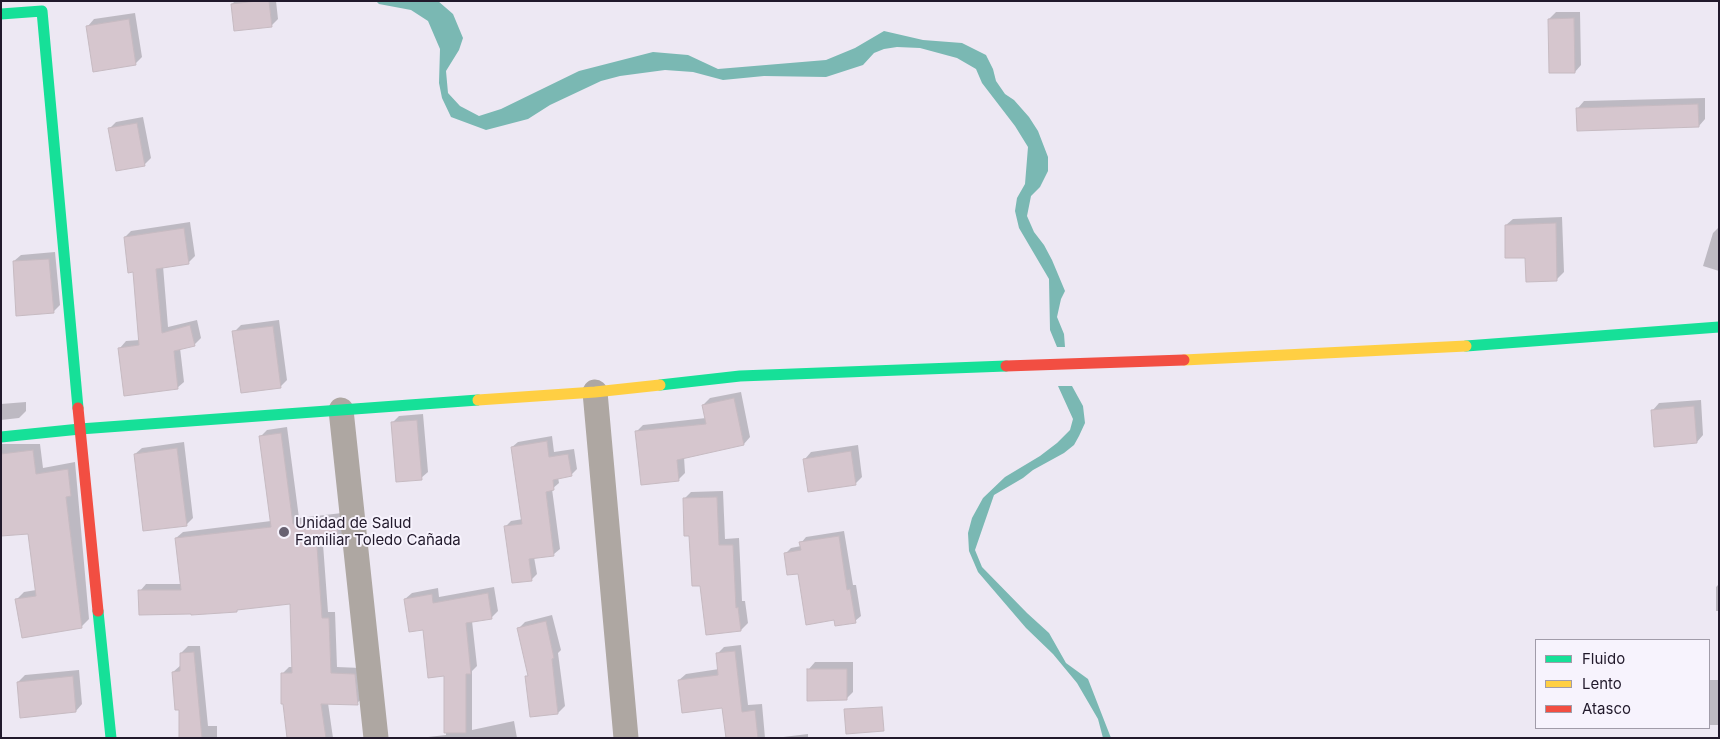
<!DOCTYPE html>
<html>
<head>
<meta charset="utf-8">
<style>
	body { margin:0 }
	#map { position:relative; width:1720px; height:739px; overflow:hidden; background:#ede8f3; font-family:Inter,sans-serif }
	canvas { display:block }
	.frame { position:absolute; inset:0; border:2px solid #21192b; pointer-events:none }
	.legend { position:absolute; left:1535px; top:639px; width:175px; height:90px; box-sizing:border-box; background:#f7f3fd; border:1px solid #a19ca9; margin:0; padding:6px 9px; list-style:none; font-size:15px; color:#21192b }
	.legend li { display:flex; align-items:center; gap:10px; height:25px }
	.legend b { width:25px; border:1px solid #a19ca9 }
</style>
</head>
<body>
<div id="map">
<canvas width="1720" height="739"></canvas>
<div class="frame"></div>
<ul class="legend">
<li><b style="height:6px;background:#16e098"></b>Fluido</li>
<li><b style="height:6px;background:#ffcf43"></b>Lento</li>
<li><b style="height:6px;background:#f24e42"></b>Atasco</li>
</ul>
</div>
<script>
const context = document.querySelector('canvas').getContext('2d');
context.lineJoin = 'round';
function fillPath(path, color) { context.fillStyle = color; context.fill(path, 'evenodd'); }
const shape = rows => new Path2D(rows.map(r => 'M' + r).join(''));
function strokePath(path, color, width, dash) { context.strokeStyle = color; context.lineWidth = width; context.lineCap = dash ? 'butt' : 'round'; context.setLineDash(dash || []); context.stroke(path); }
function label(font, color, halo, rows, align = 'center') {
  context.font = font + ' Inter,sans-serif'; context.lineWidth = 4; context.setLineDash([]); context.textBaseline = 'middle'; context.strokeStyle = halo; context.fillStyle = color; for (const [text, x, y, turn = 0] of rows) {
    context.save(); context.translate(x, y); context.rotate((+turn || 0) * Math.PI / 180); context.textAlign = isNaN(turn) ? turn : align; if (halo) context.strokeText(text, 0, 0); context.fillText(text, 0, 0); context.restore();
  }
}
const water = shape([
	[376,1,438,1,453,14,463,38,459,50,446,71,448,93,460,106,479,116,501,109,579,71,653,52,688,55,718,69,826,60,855,48,884,31,923,40,962,43,986,55,993,69,996,81,1005,94,1014,100,1029,117,1038,131,1048,157,1048,171,1040,187,1031,196,1027,216,1034,232,1044,245,1052,260,1065,291,1061,299,1057,317,1064,334,1065,347,1057,347,1050,330,1049,279,1019,228,1015,211,1017,198,1025,184,1028,147,1015,126,982,83,976,69,957,58,920,48,897,47,884,49,874,53,863,65,826,77,764,76,723,80,693,72,665,70,620,76,601,81,550,105,528,119,486,130,451,117,442,98,439,83,440,49,428,21,411,10,379,4],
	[1058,386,1072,386,1083,406,1085,423,1079,436,1074,445,1064,453,1033,470,1023,478,994,495,975,550,982,567,1027,613,1049,633,1066,663,1088,679,1111,738,1103,738,1098,719,1077,683,1053,654,1026,628,978,572,969,551,968,533,972,518,983,498,1005,477,1040,456,1057,443,1070,430,1073,419]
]);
const shadow = shape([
	[235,1,276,1,278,19,271,26,232,4],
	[1556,12,1580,12,1581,65,1575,72,1549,19],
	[135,13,142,57,135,64,88,26,94,19],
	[1705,98,1705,119,1699,126,1578,108,1584,101],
	[143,117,151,158,144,165,109,129,116,122],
	[1562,217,1564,272,1557,279,1526,256,1506,225,1513,219],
	[190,222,195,256,188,263,163,266,168,327,197,320,201,338,195,344,180,348,184,382,177,388,120,348,126,341,140,340,134,271,125,237,131,231],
	[1719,227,1719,271,1703,266,1713,233],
	[55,252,60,305,53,312,14,261,21,255],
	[279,320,287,380,280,387,234,332,241,325],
	[741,392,750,437,744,444,684,457,685,473,678,480,636,432,643,425,706,418,703,405,710,398],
	[1701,400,1703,435,1697,442,1653,410,1659,403],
	[26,402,26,411,19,418,1,420,1,404],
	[423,414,428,472,421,478,392,423,399,416],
	[287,427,299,518,342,513,345,535,338,542,323,544,328,612,335,612,337,667,361,668,364,697,357,703,328,703,333,738,289,738,282,674,289,667,293,667,291,603,239,609,236,611,140,591,146,584,182,584,176,538,183,532,271,521,260,437,267,430],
	[552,436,554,452,574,449,577,469,571,475,558,477,559,483,552,489,560,549,554,554,534,557,537,574,531,580,506,526,511,521,523,519,512,447,518,442],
	[184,442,193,518,186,525,135,454,142,448],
	[1,444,40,444,43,468,75,462,89,619,82,626,23,636,17,599,24,592,36,590,29,532,1,534],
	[858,445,862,477,856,483,805,459,811,452],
	[723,491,725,539,739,538,742,601,745,601,748,623,741,630,701,584,684,499,691,492],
	[844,531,853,585,856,585,861,616,855,621,835,619,786,553,791,548,801,546,801,543,806,537],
	[1719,584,1719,611,1716,611,1716,587],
	[494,587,498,611,491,618,472,621,477,666,472,671,472,730,514,721,517,738,419,738,446,735,445,675,424,628,405,599,412,593,438,588,439,597],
	[552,615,561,650,558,653,565,706,558,713,527,677,529,674,519,628,525,622],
	[741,645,748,705,762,704,765,738,727,738,723,707,679,680,686,674,719,669,717,654,724,647],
	[188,646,200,646,208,726,217,726,217,738,180,738,180,708,173,672,181,665,181,653],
	[815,662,853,662,853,692,846,699,809,669],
	[79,670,82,704,76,711,18,682,25,675],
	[1709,680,1719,680,1719,725,1709,725],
	[808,734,808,738,775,738]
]);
const building = shape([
	[257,1,269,1,272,27,234,31,231,4,257,1],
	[1574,18,1575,73,1549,73,1548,19,1574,18],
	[129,19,136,65,93,72,86,26,129,19],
	[1698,104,1699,127,1577,131,1576,108,1698,104],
	[137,123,145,166,116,171,108,128,137,123],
	[1556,223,1557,281,1526,282,1525,258,1505,258,1505,225,1556,223],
	[184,228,189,264,156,269,162,333,190,325,195,346,174,351,178,389,124,396,118,348,139,345,133,272,128,273,124,237,184,228],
	[49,259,54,313,16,316,13,261,49,259],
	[273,326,281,388,241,393,232,331,273,326],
	[734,398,744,445,677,460,679,481,641,485,635,431,706,424,702,405,734,398],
	[1694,406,1697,443,1654,447,1651,410,1694,406],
	[417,420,422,480,396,482,391,422,417,420],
	[281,433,293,524,336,519,339,543,317,546,322,618,329,618,331,673,355,674,358,705,321,704,326,738,287,738,283,704,281,704,281,673,292,673,290,604,237,610,237,612,191,615,191,614,139,615,138,590,181,590,175,538,271,527,259,436,281,433],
	[547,441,549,457,568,454,572,476,553,480,554,490,546,492,554,556,529,559,532,581,512,583,504,526,522,524,511,447,547,441],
	[177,448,187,526,143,531,134,454,177,448],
	[33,450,36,474,68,469,71,496,66,497,82,628,22,638,15,599,36,596,28,534,1,536,1,454,33,450],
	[851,451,856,485,808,492,803,459,851,451],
	[717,497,719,545,733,545,736,608,738,607,741,631,706,635,700,586,692,586,689,536,684,536,683,498,717,497],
	[839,536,847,590,850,589,856,623,835,626,834,620,806,625,798,574,787,575,784,553,801,550,799,542,839,536],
	[488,593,492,619,466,623,471,674,466,674,466,733,444,733,444,676,428,678,423,630,409,632,404,599,432,594,433,603,488,593],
	[546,621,554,658,552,659,558,714,530,717,525,676,528,676,517,628,546,621],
	[735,651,742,712,755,710,758,738,726,738,722,708,682,713,678,680,718,675,716,653,735,651],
	[194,652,202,738,179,738,179,710,175,710,172,672,180,671,180,653,194,652],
	[807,669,847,669,847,700,807,701,807,669],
	[73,676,76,712,20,718,17,682,73,676],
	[882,707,884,731,846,734,844,709,882,707]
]);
const street = shape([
	[595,392,626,738],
	[341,410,376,738]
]);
const fast = shape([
	[1,14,42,11,78,408],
	[1466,346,1719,327],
	[660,385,740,376,1006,366],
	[1,437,80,429,478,400],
	[98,611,111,738]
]);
const slow = shape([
	[1184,360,1466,346],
	[478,400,595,392,660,385]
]);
const jam = shape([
	[1006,366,1184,360],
	[78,408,98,611]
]);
const markers = [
	[284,532,6,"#686171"]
];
const poiNames = [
	["Unidad de Salud",295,523],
	["Familiar Toledo Cañada",295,540]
];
fillPath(water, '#7ab8b3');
fillPath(shadow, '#0003');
fillPath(building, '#d6c6ce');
strokePath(building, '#c6bac1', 1);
strokePath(street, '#aea7a2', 25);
strokePath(fast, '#16e098', 11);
strokePath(slow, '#ffcf43', 11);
strokePath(jam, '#f24e42', 11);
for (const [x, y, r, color] of markers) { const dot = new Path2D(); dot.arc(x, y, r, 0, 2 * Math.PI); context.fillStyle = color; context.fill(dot); strokePath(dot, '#f7f3fd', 2); }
label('15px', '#21192b', '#f7f3fd', poiNames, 'left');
</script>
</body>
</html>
